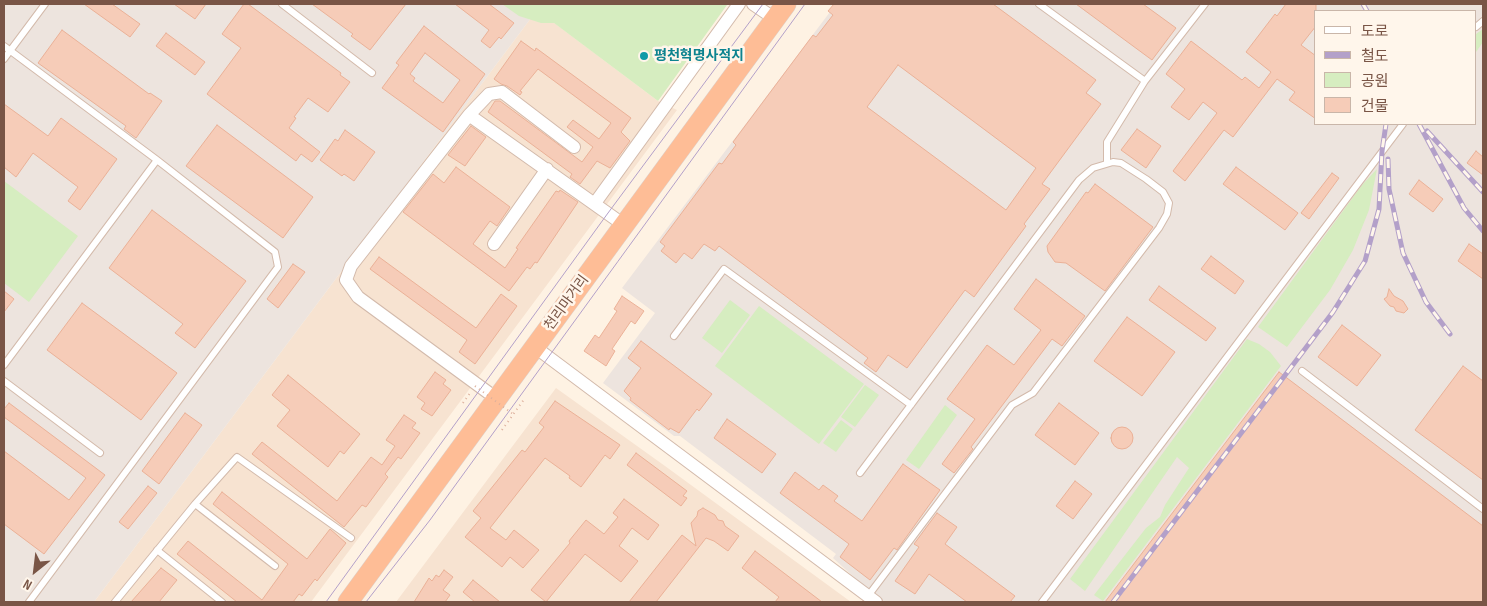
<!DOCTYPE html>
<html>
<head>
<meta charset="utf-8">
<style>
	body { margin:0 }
	#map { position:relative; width:1487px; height:606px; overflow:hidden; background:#fef2e3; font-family:"Sofia Sans Condensed","Noto Sans KR",sans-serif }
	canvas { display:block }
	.frame { position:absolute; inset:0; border:5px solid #795546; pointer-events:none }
	.legend { position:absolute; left:1314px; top:10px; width:162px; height:115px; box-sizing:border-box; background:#fff6eb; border:1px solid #c9b6a9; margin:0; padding:6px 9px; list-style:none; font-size:15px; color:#795546 }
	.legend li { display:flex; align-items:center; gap:10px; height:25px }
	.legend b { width:25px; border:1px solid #c9b6a9 }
	.north { position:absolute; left:10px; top:546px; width:50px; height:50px; -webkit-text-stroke:4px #fff6eb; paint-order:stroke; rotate:209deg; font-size:14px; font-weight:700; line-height:20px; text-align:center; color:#795546 }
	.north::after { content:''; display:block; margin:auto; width:18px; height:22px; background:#795546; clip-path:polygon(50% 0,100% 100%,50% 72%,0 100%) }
</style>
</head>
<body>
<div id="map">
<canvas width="1487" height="606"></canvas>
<div class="frame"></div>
<ul class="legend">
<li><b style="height:6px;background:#fff"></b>도로</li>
<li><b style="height:6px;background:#b3a0c9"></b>철도</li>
<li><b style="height:14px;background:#d6edc0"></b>공원</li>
<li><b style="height:14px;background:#f6ccb8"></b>건물</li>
</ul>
<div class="north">N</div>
</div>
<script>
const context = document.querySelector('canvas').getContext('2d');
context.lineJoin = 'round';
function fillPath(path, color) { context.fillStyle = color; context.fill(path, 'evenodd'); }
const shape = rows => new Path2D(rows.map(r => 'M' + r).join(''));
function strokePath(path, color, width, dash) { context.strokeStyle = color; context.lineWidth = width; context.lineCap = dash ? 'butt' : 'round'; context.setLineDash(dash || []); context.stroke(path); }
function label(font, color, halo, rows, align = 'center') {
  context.font = font + ' "Sofia Sans Condensed","Noto Sans KR",sans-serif'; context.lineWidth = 5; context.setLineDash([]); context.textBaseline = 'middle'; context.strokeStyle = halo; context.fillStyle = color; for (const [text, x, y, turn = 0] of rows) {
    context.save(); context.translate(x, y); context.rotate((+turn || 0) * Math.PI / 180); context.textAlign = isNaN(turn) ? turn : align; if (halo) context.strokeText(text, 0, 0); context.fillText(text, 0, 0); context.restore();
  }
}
const residential = shape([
	[537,10,658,101,677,110,311,602,94,602],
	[556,388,665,466,851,602,396,602]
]);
const industrial = shape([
	[4,4,512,4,537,10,94,602,4,602],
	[836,4,1483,4,1483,602,881,602,833,558,836,554,680,436,674,436,603,383,655,313,622,288],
	[1316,11,1476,11,1476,124,1316,124]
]);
const green = shape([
	[502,4,725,4,727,5,658,101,554,23,541,23,519,16],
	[1483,29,1483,42,1476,52,1476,34],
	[1377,169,1369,210,1353,250,1330,290,1287,347,1258,327,1362,185],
	[4,181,78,236,29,302,4,283],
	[730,300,750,315,722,353,702,338],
	[759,306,864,384,819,444,715,366],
	[1247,339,1259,344,1270,352,1281,366,1103,601,1094,595,1146,528,1160,517,1165,505,1189,468,1177,457,1085,591,1070,579],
	[865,385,879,395,855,427,841,417],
	[945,405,957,415,919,469,906,460],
	[841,420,853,429,836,452,823,443]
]);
const building = shape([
	[84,4,112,4,140,24,130,37,84,4],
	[174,4,206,4,195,19,174,4],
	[244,4,248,4,341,73,340,75,350,82,328,112,308,98,294,117,296,118,289,128,320,152,312,162,301,154,296,161,207,94,241,48,222,34,244,4],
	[312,4,406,4,370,50,351,36,353,34,312,4],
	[455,4,489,4,514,23,501,39,499,37,490,48,481,41,489,30,455,4],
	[834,4,993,4,1096,80,1086,93,1101,104,1042,184,1050,189,1024,224,1026,226,974,297,965,290,907,368,888,355,876,372,864,363,868,358,719,246,715,251,704,244,692,259,684,253,676,263,661,251,665,246,660,242,719,163,722,164,736,145,733,142,813,35,816,37,833,15,828,11,834,4],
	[898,65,1036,168,1006,210,867,107,898,65],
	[1076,4,1143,4,1176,28,1152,60,1076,4],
	[1286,4,1316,4,1316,26,1301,45,1316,56,1316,119,1289,100,1295,92,1277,79,1233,137,1224,130,1185,181,1173,171,1217,113,1203,102,1189,120,1171,107,1185,89,1166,74,1191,41,1242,80,1245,77,1259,88,1271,72,1246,52,1275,14,1277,16,1286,4],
	[424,26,485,74,443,132,382,88,399,65,396,63,424,26],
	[425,53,460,80,443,103,413,81,415,78,410,74,425,53],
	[62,30,149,94,150,93,162,101,136,138,124,129,126,126,38,63,62,30],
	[166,33,205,62,195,75,156,46,166,33],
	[521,41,535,51,536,48,631,118,621,132,630,141,610,168,597,161,580,184,570,177,572,174,488,112,495,101,500,101,582,162,593,147,567,127,573,120,599,139,611,123,538,69,520,91,522,92,520,95,507,86,501,84,494,79,521,41],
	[4,104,48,136,61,118,117,159,80,210,68,201,78,187,33,153,16,177,4,167,4,104],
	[217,125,313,197,283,238,186,166,217,125],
	[471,126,486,137,465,166,448,155,471,126],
	[1137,129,1161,146,1146,168,1121,150,1137,129],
	[345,130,375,152,354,181,344,174,342,176,320,160,335,139,338,141,345,130],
	[1476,151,1483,157,1483,175,1467,163,1476,151],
	[456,167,510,207,497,226,490,221,473,244,505,268,518,249,516,248,556,191,559,192,560,190,578,202,537,263,535,262,530,269,527,267,509,291,403,212,433,174,444,183,456,167],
	[1236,167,1298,213,1285,230,1223,184,1236,167],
	[1332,173,1339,178,1309,219,1301,213,1332,173],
	[1419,180,1443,199,1433,212,1409,194,1419,180],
	[1095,184,1153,227,1105,291,1066,263,1055,262,1048,252,1047,246,1086,192,1088,193,1095,184],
	[152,210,246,281,195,348,175,333,183,324,109,268,152,210],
	[1469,244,1483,254,1483,279,1458,261,1469,244],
	[1211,256,1244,281,1235,294,1201,269,1211,256],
	[379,257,476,328,501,294,517,306,475,364,459,352,467,340,370,269,379,257],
	[293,264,305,272,278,308,267,299,293,264],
	[1036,279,1085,316,1062,346,1052,339,971,447,973,449,954,473,942,464,975,419,947,399,987,345,1014,365,1041,330,1014,309,1036,279],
	[1159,286,1216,328,1206,341,1149,300,1159,286],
	[1389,289,1394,296,1403,301,1408,309,1404,313,1396,311,1394,307,1390,306,1384,299,1387,297,1389,289],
	[4,291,14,299,4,312,4,291],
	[622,296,644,311,635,324,631,321,612,349,615,351,606,366,584,351,595,335,599,338,617,311,614,309,622,296],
	[82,303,177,373,141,420,47,350,82,303],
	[1127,317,1175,352,1142,396,1094,361,1127,317],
	[1342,325,1381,355,1357,386,1318,357,1342,325],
	[641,341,712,394,699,411,697,409,679,433,670,428,669,430,630,400,631,398,624,391,641,368,628,358,641,341],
	[1463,366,1483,381,1483,480,1415,430,1463,366],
	[435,372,446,380,443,384,451,390,432,416,421,409,425,403,417,397,435,372],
	[1279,372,1483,526,1483,602,1105,602,1279,372],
	[288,375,360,434,344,454,340,451,328,467,277,426,290,410,272,395,288,375],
	[555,401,620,445,610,459,605,455,581,487,569,478,570,476,545,458,490,528,506,540,514,530,539,550,523,568,510,557,502,567,465,537,481,518,473,511,522,450,525,452,544,427,539,423,555,401],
	[9,403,105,475,44,554,4,524,4,451,69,500,86,478,4,417,4,409,9,403],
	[1059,403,1099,433,1075,465,1035,435,1059,403],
	[185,413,202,425,159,484,142,471,185,413],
	[404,415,416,423,412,428,420,433,401,459,398,457,385,474,388,477,366,507,362,505,344,527,252,454,262,442,337,501,371,457,382,465,395,446,386,440,404,415],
	[727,419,776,454,762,473,714,438,727,419],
	'1111 438a11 11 0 1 1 22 0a11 11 0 1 1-22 0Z',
	[636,453,687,491,683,496,687,498,681,506,627,465,636,453],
	[903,464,940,490,897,550,894,548,870,580,840,557,849,544,780,493,795,472,819,490,823,485,838,496,834,501,862,521,903,464],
	[1075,481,1092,494,1073,519,1056,506,1075,481],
	[148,486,157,493,128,529,119,522,148,486],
	[222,492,307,559,330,529,346,543,317,581,315,579,302,596,299,594,293,602,237,602,177,554,188,541,262,600,288,564,213,504,222,492],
	[624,499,659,525,648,540,632,528,619,546,638,561,621,582,585,554,546,602,531,590,570,543,569,541,586,520,604,534,618,517,613,513,624,499],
	[703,508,715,515,718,520,723,521,725,526,739,536,728,551,714,541,706,538,656,602,629,602,682,535,696,546,691,523,697,516,698,511,703,508],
	[937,513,957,527,945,544,1015,596,1010,602,967,602,929,574,915,594,895,581,919,547,914,544,937,513],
	[755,551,822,602,775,602,779,597,742,568,755,551],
	[161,568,177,580,159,602,131,602,161,568],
	[444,570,453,577,443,590,450,595,445,602,414,602,429,578,432,581,436,575,439,577,444,570],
	[473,580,500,602,475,602,463,592,473,580]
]);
const path = shape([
	[463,403,470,393],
	[502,430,525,398]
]);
const service = shape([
	[282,4,372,73],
	[1039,4,1145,81,1107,142,1107,163],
	[1476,27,1483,21],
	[4,46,157,160,275,252,278,267,29,602],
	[4,59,45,4],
	[1145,81,1205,4],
	[674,336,724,269,911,405],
	[4,365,157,160],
	[1302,371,1483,509],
	[4,381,100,453],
	[860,473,1079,180,1093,168,1113,162,1121,163,1146,179,1163,192,1169,203,1167,214,1159,228,1033,393,1012,405,868,596],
	[195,504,275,566],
	[157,550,222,602],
	[115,602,195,504,237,457,351,538],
	[1042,602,1403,124]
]);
const minor = shape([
	[753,4,775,19],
	[469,115,624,225],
	[595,203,739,4],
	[494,244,547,169],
	[535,347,876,602],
	[497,399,358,297,346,280,351,266,469,115,489,94,502,92,574,147]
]);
const trunk = shape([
	[348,602,786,4]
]);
const tram = shape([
	[326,602,608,213,763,4],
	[366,602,430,520,805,4]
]);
const rail = shape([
	[1363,4,1367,11],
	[1419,124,1464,208,1483,231],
	[1427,131,1483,192],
	[1388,159,1389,189,1403,253,1426,302,1450,334],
	[1113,602,1333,312,1365,261,1379,209,1382,151,1386,124]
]);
const pathBridge = shape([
	[475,386,513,414]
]);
const markers = [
	[644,56,5,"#0f9aa8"]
];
const cultureNames = [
	["평천혁명사적지",654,56]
];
const streetNames = [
	["천리마거리",567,303,-54]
];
fillPath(residential, '#f7e3d1');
fillPath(industrial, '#ede4de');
fillPath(green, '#d6edc0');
fillPath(building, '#f6ccb8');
strokePath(building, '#ebb197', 1);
strokePath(service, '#d3baab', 8);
strokePath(minor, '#d3baab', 14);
strokePath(trunk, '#dcd3cf', 21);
strokePath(path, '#dcaf9b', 2, [1, 4]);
strokePath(service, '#fff', 6);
strokePath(minor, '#fff', 12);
strokePath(trunk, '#febd96', 20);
strokePath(tram, '#b3a0c9', 1);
strokePath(rail, '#b3a0c9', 5);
strokePath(rail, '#fff6eb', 3, [9]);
strokePath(pathBridge, '#dcaf9b', 2, [1, 4]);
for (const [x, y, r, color] of markers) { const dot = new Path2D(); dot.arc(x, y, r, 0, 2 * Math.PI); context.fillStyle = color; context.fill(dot); strokePath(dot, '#fff6eb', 2); }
label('bold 14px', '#0d838f', '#fff6eb', cultureNames, 'left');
label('14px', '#795546', '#fff6eb', streetNames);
</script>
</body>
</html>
